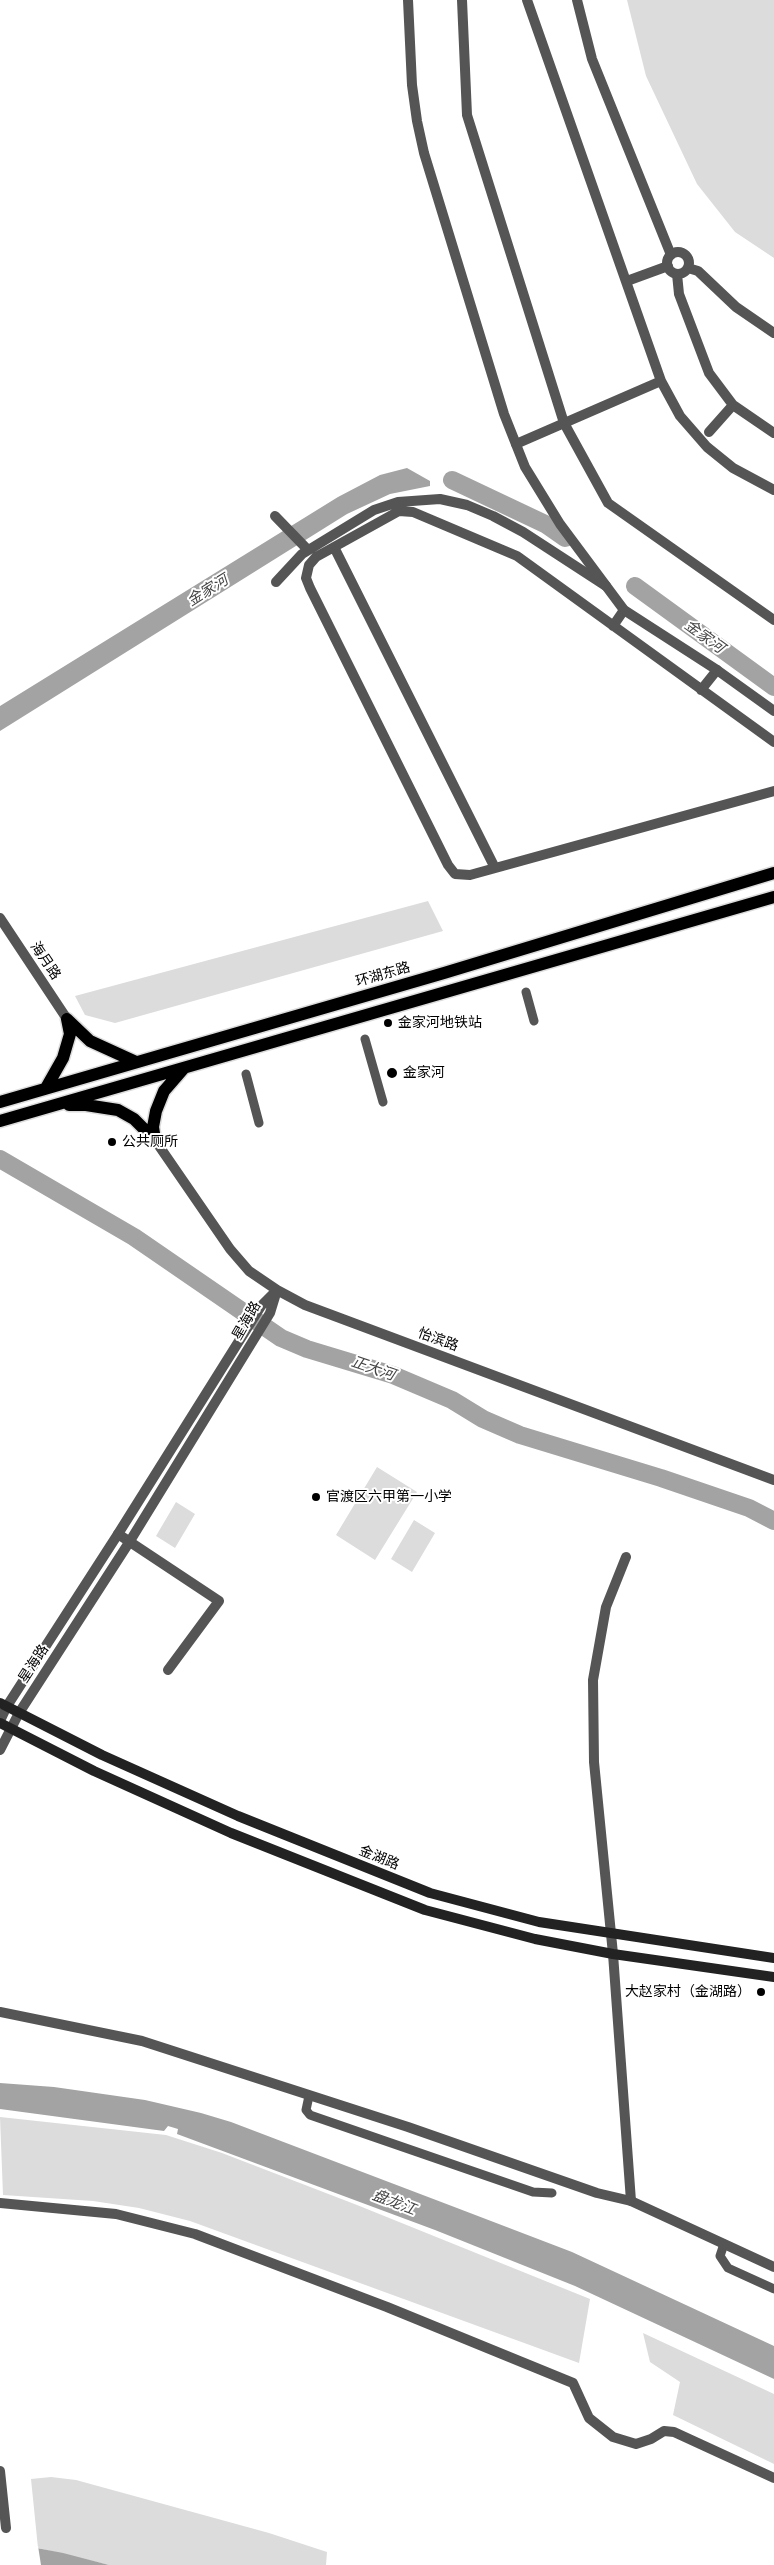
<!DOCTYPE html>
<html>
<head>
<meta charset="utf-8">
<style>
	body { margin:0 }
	canvas { display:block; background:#fff }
</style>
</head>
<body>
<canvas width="774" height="2565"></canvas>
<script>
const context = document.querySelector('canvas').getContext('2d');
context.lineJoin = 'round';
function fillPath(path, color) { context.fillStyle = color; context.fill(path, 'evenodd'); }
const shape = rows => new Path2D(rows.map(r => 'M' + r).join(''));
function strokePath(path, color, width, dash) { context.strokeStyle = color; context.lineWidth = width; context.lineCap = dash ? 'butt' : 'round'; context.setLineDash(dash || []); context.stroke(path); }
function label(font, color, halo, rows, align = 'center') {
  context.font = font + ' "Space Grotesk","Noto Sans SC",sans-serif'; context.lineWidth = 4; context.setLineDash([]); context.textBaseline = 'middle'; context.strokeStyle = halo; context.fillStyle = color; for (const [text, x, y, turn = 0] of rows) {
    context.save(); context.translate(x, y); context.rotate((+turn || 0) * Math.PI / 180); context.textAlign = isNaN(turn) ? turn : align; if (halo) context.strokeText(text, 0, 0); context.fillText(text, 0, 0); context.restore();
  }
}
const green = shape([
	[627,0,774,0,774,258,735,232,697,184,646,76],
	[428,901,443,931,115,1023,85,1015,75,996],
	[377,1467,417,1492,375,1560,336,1535],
	[176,1502,195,1514,175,1548,156,1536],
	[414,1520,435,1533,412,1572,391,1559],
	[0,2117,166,2135,222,2153,357,2205,590,2299,579,2363,190,2221,139,2208,93,2201,3,2195],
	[643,2333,774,2394,774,2464,673,2415,680,2382,650,2362],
	[51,2477,76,2480,269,2533,327,2552,326,2565,109,2565,38,2548,31,2479]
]);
const water = shape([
	[407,468,430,481,430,486,390,494,347,514,0,731,0,706,338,497,380,475],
	[0,2083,54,2087,145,2100,201,2113,231,2122,457,2208,572,2252,774,2346,774,2379,575,2286,435,2230,177,2134,178,2129,168,2126,164,2131,0,2109],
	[0,2541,63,2553,109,2565,0,2565]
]);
const pier = shape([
	[0,2538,38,2546,41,2565,0,2565]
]);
const river = shape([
	[452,480,545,524,565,538],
	[635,586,774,687],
	[0,1159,134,1237,281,1338,307,1349,393,1375,452,1400,483,1419,520,1435,661,1478,749,1508,774,1521]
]);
const pedestrian = shape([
	[526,992,534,1021],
	[365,1039,383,1102],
	[246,1074,259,1123],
	[309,2096,306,2110,310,2115,533,2192,552,2193],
	[724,2244,720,2256,728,2268,774,2289]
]);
const minor = shape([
	[462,0,467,115,564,423,608,503,774,620],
	[527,0,661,381,680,416,707,447,733,468,774,490],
	[577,0,592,59,671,255],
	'667 263a11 11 0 1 1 22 0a11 11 0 1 1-22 0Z',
	[688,268,698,271,736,307,774,333],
	[677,274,679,294,709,373,733,405,774,433],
	[627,281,668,266],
	[709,432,733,405],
	[516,444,661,381],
	[275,516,308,550],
	[334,547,495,868],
	[276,582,302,554,374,510,398,502,440,499,467,505,493,516,523,532,606,586],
	[613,626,624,610],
	[701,690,717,670],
	[774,742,517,556,413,512,399,511,316,557,309,565,306,578,310,588,448,865,455,874,470,875,774,791],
	[0,918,67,1019],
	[118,1534,219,1601,168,1670],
	[613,1954,594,1762,593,1680,606,1607,626,1557],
	[0,2012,142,2041,408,2127,597,2193,631,2201,774,2267],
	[0,2203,116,2214,195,2234,387,2307,573,2383,589,2418,613,2437,636,2444,651,2439,664,2431,674,2432,774,2478],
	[0,2471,6,2528]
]);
const tertiary = shape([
	[408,0,412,85,417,121,424,153,504,414,525,467,560,524,624,610,717,670,774,711],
	[155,1140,230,1249,249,1271,277,1290,305,1305,774,1480],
	[0,1721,7,1706,118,1534,261,1306,276,1291],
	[0,1750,19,1713,130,1541,270,1313,277,1290],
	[613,1954,631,2201]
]);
const secondary = shape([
	[0,1703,102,1755,238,1816,430,1893,539,1922,774,1958],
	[0,1723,94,1771,231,1833,425,1910,535,1939,613,1954,774,1977]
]);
const primary = shape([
	[46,1088,63,1058,70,1034,67,1019,90,1041,136,1062],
	[0,1102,444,973,774,873],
	[69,1105,86,1105,118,1110,134,1119,155,1140,153,1127,156,1111,164,1091,184,1068],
	[0,1121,774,897]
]);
const markers = [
	[388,1023,5,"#000"],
	[392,1073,6,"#000"],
	[112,1142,5,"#000"],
	[316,1497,5,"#000"],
	[761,1992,5,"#000"]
];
const streetNames = [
	["海月路",45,961,56],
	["环湖东路",383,975,-16],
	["星海路",247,1321,-60],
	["怡滨路",438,1340,20],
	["星海路",34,1664,-57],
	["金湖路",379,1858,22]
];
const poiNames = [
	["金家河地铁站",398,1023],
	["金家河",403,1073],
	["公共厕所",122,1142],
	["官渡区六甲第一小学",326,1497],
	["大赵家村（金湖路）",751,1992,"right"]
];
const waterNames = [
	["金家河",208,591,-32],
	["金家河",704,637,36],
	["正大河",373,1369,19],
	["盘龙江",394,2203,21]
];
fillPath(green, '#dcdcdc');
fillPath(water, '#a3a3a3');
fillPath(pier, '#fff');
strokePath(river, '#a3a3a3', 18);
strokePath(primary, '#dbdbdb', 15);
strokePath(pedestrian, '#555', 9);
strokePath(minor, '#555', 10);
strokePath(tertiary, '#555', 10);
strokePath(secondary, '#222', 10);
strokePath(primary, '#000', 12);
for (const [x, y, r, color] of markers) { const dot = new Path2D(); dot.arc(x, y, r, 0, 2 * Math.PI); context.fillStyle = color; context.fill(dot); strokePath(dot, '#fff', 2); }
label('14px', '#000', '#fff', streetNames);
label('14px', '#000', '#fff', poiNames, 'left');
label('italic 15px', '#444', '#fff', waterNames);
</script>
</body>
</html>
